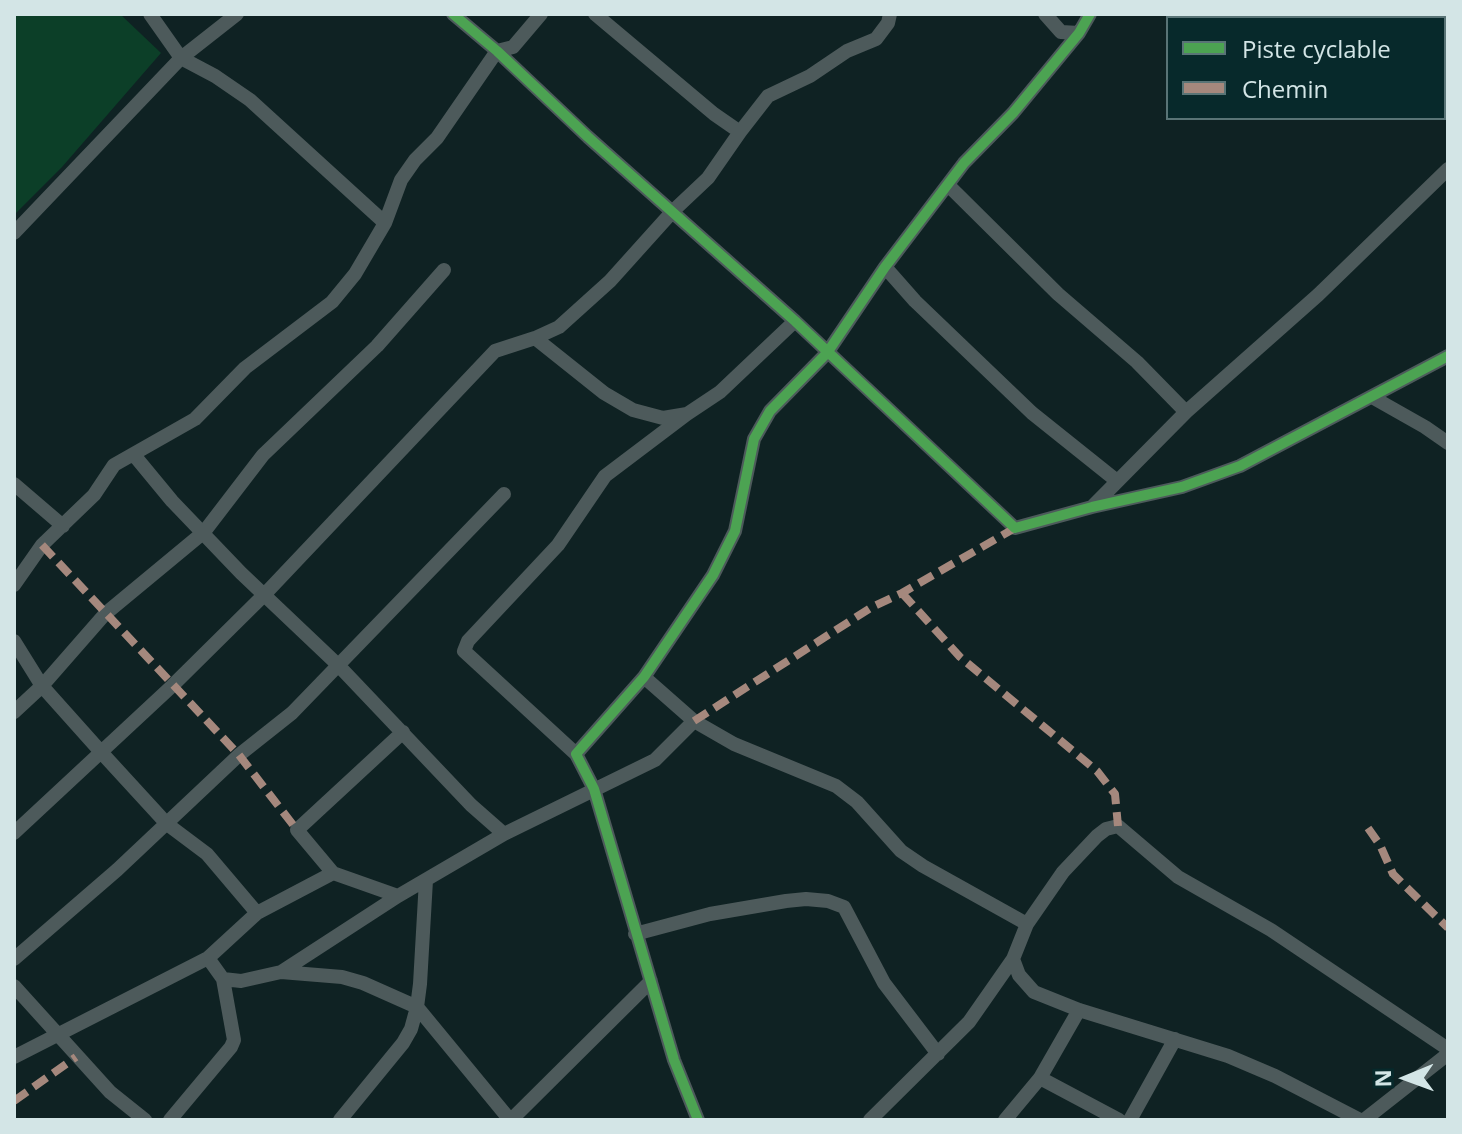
<!DOCTYPE html>
<html>
<head>
<meta charset="utf-8">
<style>
	body { margin:0 }
	#map { position:relative; width:1462px; height:1134px; overflow:hidden; background:#0f2223; font-family:"Open Sans",sans-serif }
	canvas { display:block }
	.frame { position:absolute; inset:0; border:16px solid #d3e5e6; pointer-events:none }
	.legend { position:absolute; left:1166px; top:16px; width:280px; height:104px; box-sizing:border-box; background:#07292b; border:2px solid #597476; margin:0; padding:10px 14px; list-style:none; font-size:24px; color:#d3e5e6 }
	.legend li { display:flex; align-items:center; gap:16px; height:40px }
	.legend b { width:40px; border:2px solid #597476 }
	.north { position:absolute; left:1366px; top:1038px; width:80px; height:80px; -webkit-text-stroke:6px #07292b; paint-order:stroke; rotate:269deg; font-size:22px; font-weight:700; line-height:32px; text-align:center; color:#d3e5e6 }
	.north::after { content:''; display:block; margin:auto; width:28px; height:36px; background:#d3e5e6; clip-path:polygon(50% 0,100% 100%,50% 72%,0 100%) }
</style>
</head>
<body>
<div id="map">
<canvas width="1462" height="1134"></canvas>
<div class="frame"></div>
<ul class="legend">
<li><b style="height:10px;background:#4ca352"></b>Piste cyclable</li>
<li><b style="height:10px;background:#a5887d"></b>Chemin</li>
</ul>
<div class="north">N</div>
</div>
<script>
const context = document.querySelector('canvas').getContext('2d');
context.lineJoin = 'round';
function fillPath(path, color) { context.fillStyle = color; context.fill(path, 'evenodd'); }
const shape = rows => new Path2D(rows.map(r => 'M' + r).join(''));
function strokePath(path, color, width, dash) { context.strokeStyle = color; context.lineWidth = width; context.lineCap = dash ? 'butt' : 'round'; context.setLineDash(dash || []); context.stroke(path); }
const green = shape([
	[14,14,120,14,161,53,62,167,14,215]
]);
const minor = shape([
	[150,14,181,58,215,76,250,100,385,223],
	[453,14,497,51,588,137,795,321,1015,528,1092,507,1182,487,1240,466,1448,356],
	[1045,14,1061,32,1079,33],
	[740,132,768,96,810,76,847,51,876,39,888,23,890,14],
	[948,185,1058,294,1137,362,1186,412],
	[14,233,181,58,237,14],
	[885,267,915,301,1032,413,1117,481],
	[535,338,604,393,633,410,663,418,687,414,720,392,795,321],
	[1372,397,1425,427,1448,443],
	[134,455,172,501,241,573,338,665,471,805,504,834],
	[14,484,63,526],
	[1092,507,1186,412,1318,295,1448,169],
	[14,585,42,545,94,495,114,465,195,419,245,368,332,302,355,274,385,223,401,180,415,160,437,138,497,51,513,47,541,14],
	[14,641,42,686,101,752,167,824,207,854,257,913],
	[644,677,694,721,734,744,836,786,857,802,901,851,923,866,1027,924],
	[14,712,42,686,105,614,204,532,263,455,377,346,444,270],
	[576,754,464,651,468,641,558,545,605,476,687,414],
	[14,833,172,686,264,595,495,351,535,338,559,327,610,281,673,211,708,178,740,132,714,114,595,14],
	[398,896,333,873,297,830,403,732],
	[635,934,710,914,786,901,806,899,828,901,844,907,884,983,938,1054],
	[208,958,223,979,241,981,281,972,398,896,504,834,655,760,694,721],
	[14,959,117,870,239,755,292,713,504,494],
	[1013,959,1027,924,1063,872,1097,836,1106,829,1118,826,1178,877,1271,930,1448,1049],
	[281,972,342,977,363,983,417,1007,510,1120],
	[14,986,110,1092,145,1120],
	[14,1057,208,958,257,913,333,873],
	[1040,1078,1119,1120],
	[170,1120,231,1047,234,1040,223,979],
	[340,1120,403,1043,411,1029,417,1007,420,984,426,880],
	[511,1120,651,981],
	[698,1120,674,1060,594,789,576,754,644,677,713,575,735,531,754,439,770,411,827,353,885,267,964,163,1013,113,1079,33,1090,14],
	[870,1120,969,1022,1013,959,1019,975,1034,992,1079,1010,1228,1056,1275,1076,1360,1120],
	[1005,1120,1040,1078,1079,1010],
	[1130,1120,1175,1039],
	[1364,1120,1448,1054]
]);
const quiet = shape([
	[42,545,239,755,297,830],
	[902,593,960,657,1097,771,1115,794,1118,826],
	[694,721,872,607,902,593,1015,528],
	[1368,828,1380,845,1393,874,1448,928],
	[14,1101,76,1057]
]);
const cycleway = shape([
	[453,14,497,51,588,137,795,321,1015,528,1092,507,1182,487,1240,466,1448,356],
	[698,1120,674,1060,594,789,576,754,644,677,713,575,735,531,754,439,770,411,827,353,885,267,964,163,1013,113,1079,33,1090,14]
]);
fillPath(green, '#0c3f28');
strokePath(minor, '#4d5a5b', 14);
strokePath(quiet, '#a5887d', 8, [16, 8]);
strokePath(cycleway, '#4ca352', 10);
</script>
</body>
</html>
